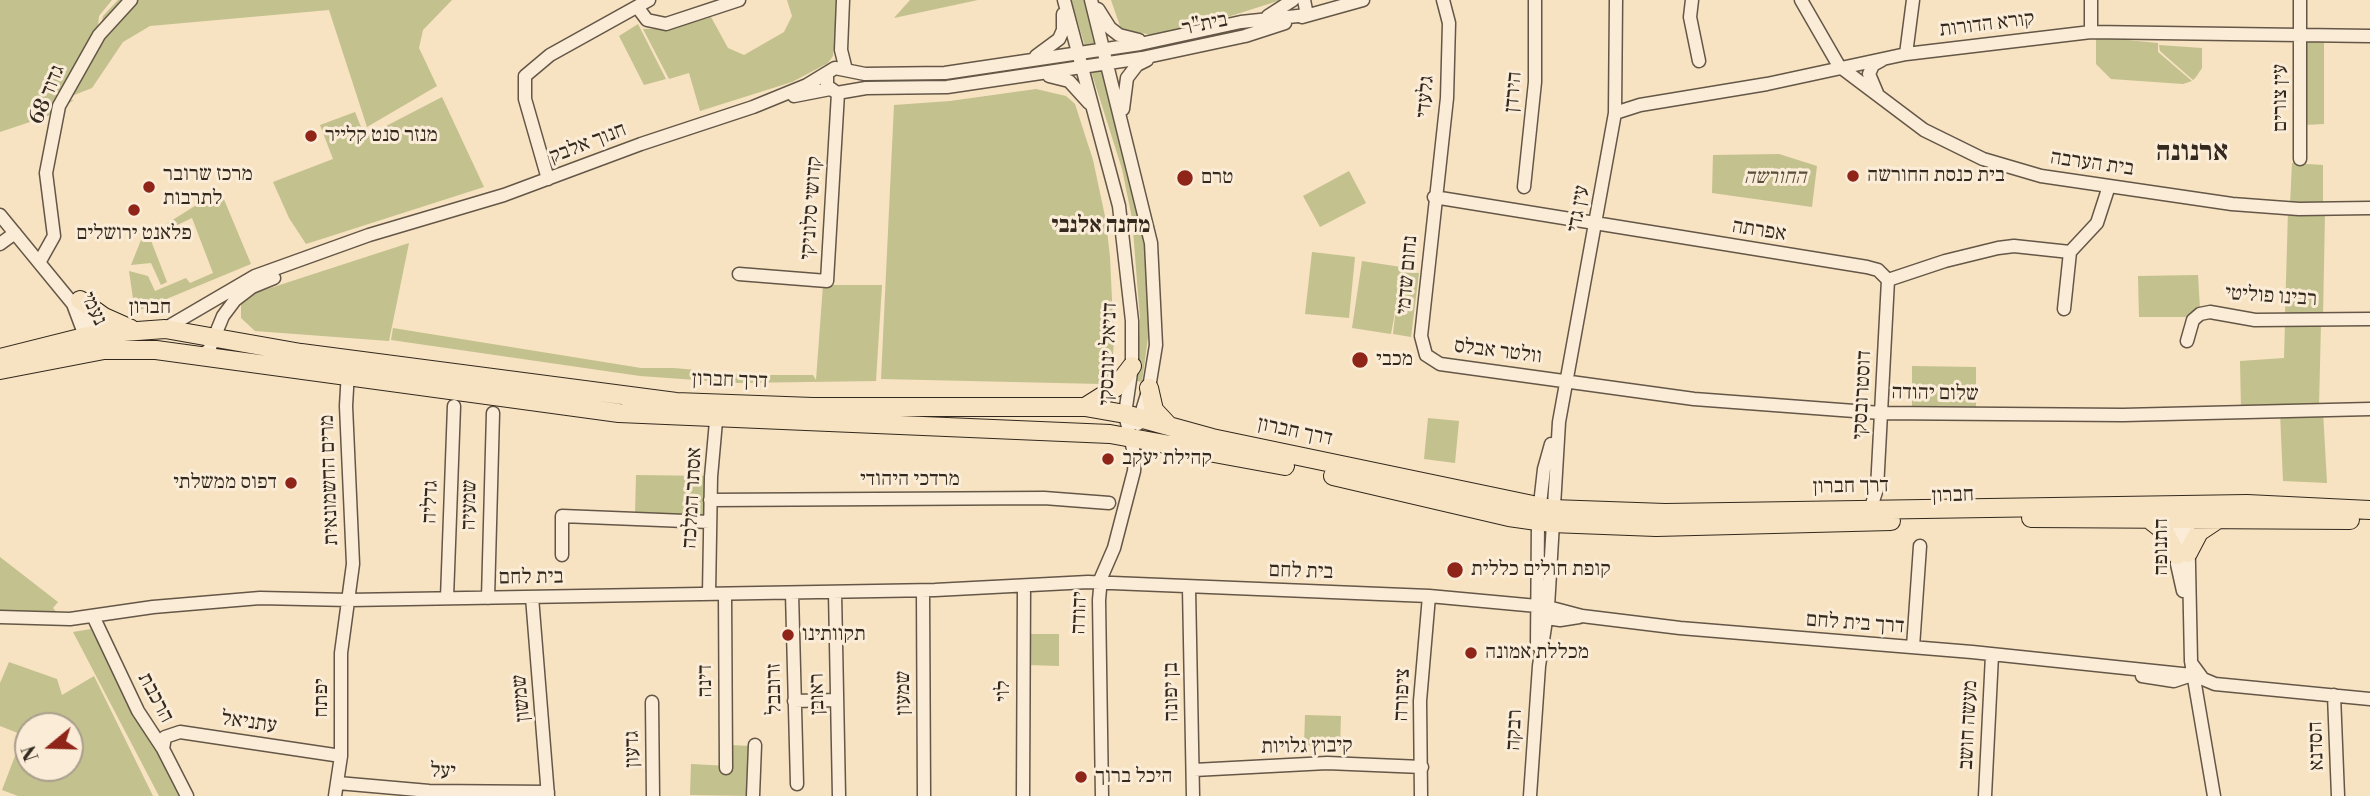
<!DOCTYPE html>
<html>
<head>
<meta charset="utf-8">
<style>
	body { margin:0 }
	#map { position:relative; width:2370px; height:796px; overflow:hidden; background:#f7e2c1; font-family:"Libre Bodoni",serif }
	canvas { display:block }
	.north { position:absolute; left:14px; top:712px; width:70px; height:70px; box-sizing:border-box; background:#faecd7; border:2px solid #aa9e8d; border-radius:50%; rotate:251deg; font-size:19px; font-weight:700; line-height:28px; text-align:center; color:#33291e }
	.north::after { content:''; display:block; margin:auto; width:24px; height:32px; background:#8f2418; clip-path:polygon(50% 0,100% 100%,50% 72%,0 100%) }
</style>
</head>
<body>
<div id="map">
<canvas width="2370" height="796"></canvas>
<div class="north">N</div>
</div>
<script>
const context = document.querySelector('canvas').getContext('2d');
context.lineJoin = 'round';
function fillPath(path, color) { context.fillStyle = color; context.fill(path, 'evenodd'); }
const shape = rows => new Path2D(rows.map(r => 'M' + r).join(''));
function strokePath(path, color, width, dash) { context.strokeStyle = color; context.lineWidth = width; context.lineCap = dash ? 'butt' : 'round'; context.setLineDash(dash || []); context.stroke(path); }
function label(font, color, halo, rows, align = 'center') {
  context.font = font + ' "Libre Bodoni","Frank Ruhl Libre",serif'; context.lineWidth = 6; context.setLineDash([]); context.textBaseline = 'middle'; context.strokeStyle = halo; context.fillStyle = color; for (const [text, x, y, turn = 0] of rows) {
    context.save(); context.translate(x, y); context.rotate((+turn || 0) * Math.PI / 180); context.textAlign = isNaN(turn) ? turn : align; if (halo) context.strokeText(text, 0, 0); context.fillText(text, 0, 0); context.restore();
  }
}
const green = shape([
	[0,0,112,0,99,16,98,27,57,102,74,100,48,116,0,132],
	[118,0,452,0,423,30,419,48,437,86,367,127,329,10,150,26,123,42,92,88,64,99,95,47,103,16],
	[787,0,839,0,833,56,828,63,792,82,700,111,689,73,669,79,643,29,674,28,711,17,728,48,744,55,784,32,792,16],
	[910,0,978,0,894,18],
	[1071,0,1085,0,1098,46,1085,46],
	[1111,0,1281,0,1215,21,1152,35,1121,29],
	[638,24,666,79,644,85,619,36],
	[2096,37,2158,43,2158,52,2192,81,2183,84,2111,79,2096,64],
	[2302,41,2324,42,2324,124,2304,125],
	[2159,45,2202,48,2202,68,2196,77,2193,80,2160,51],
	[1102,69,1146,246,1149,330,1142,382,1137,381,1140,319,1132,218,1122,169,1091,71],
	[1036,89,1066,96,1075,104,1093,160,1106,221,1110,257,1114,342,1111,378,1102,384,881,379,894,105,950,101],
	[442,97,484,187,306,244,289,218,273,182,333,159,320,125,355,112,365,137],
	[1779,154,1817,166,1812,207,1712,193,1713,155],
	[2292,163,2323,165,2323,205,2290,205],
	[1349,171,1366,203,1320,227,1303,196],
	[220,190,251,264,135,312,129,271,148,276,155,291,186,278,190,283,213,273,192,218,150,238,167,282,161,285,151,263,131,265,141,240],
	[2288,211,2325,213,2323,316,2285,315],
	[409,243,389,341,255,331,241,318,241,303,255,293],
	[1312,252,1355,257,1349,318,1305,314],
	[1362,261,1401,267,1401,272,1419,273,1411,337,1393,334,1396,307,1391,334,1352,328],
	[2198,275,2200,309,2189,317,2139,317,2138,276],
	[823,285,882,285,876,381,738,383,640,376,391,340,393,328,641,368,674,368,751,375,813,375,816,380],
	[2285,323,2321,323,2319,406,2241,409,2240,361,2284,358],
	[1912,366,1976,367,1976,407,1912,406],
	[2323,411,2327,483,2283,481,2280,412],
	[1428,418,1459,421,1455,463,1424,459],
	[636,475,708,476,705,518,635,515],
	[0,557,58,602,53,608,59,615,0,613],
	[91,629,168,771,183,796,159,796,73,632],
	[1028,634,1059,634,1059,666,1028,665],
	[9,662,57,679,62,695,94,676,153,796,18,796,2,790,23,735,0,726,0,683],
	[70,726,70,768,28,768,28,726],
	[1305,715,1341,716,1340,746,1304,745],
	[730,745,751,746,750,796,690,795,691,764,729,766]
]);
const minor = shape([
	[843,0,841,50,846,70],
	[1064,0,1119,206,1132,321,1132,366,1125,414,1135,458,1134,471,1114,548,1101,578,1099,600,1102,796],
	[1091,0,1151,243,1156,345,1149,388,1138,424],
	[1304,0,1307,15],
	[1443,0,1449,23,1447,98,1421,336,1426,355,1440,364,1694,399,1881,413,2123,415,2370,409],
	[1692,0,1690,17,1699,61],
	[1801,0,1839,66,1924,130,1983,159,2041,176,2232,204,2299,209,2370,208],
	[2091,0,2091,32],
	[2300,0,2300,159],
	[638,8,647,20,666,24,739,0],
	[1098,9,1110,28,1119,35,1139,40],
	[1268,16,1293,0],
	[1302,17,1363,0],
	[1906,54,1913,0],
	[1036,56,1059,39,1063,30,1063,14],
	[827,75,827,86,837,93,866,88,947,87,1142,58,1245,36,1285,23],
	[1049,76,1069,81,1089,103],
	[1877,93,1869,74,1873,65,1882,60],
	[794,96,830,89],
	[1123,109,1127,78,1137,65,1147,60],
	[1615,113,1640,105,1767,84,1906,54,2091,32,2370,36],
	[548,179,525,99,525,76,550,55,649,0],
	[1524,187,1535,82,1535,0],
	[1434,197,1867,267,1878,270,1888,280],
	[0,215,73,304,88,344],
	[0,244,15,233],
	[40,261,54,236,46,173,59,106,99,35,131,0],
	[739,274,827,281,838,93],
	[1888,280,1945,261,1998,248,2014,246,2070,252],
	[82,303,96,334,95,342],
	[2064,309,2070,252,2097,223,2109,186],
	[166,328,255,276,369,235,504,195,641,144,753,107,807,85,835,68,865,74,945,73,1140,44,1241,22,1307,15],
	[2187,341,2193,320,2200,314,2210,312,2255,320,2370,319],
	[201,355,209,350,223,316,235,300,252,287,274,278],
	[710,500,1044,498,1109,503],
	[1870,510,1877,489,1888,280],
	[2179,512,2177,564,2183,591],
	[2185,512,2188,519,2191,661,2214,796],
	[562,555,562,516,710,522],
	[1189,588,1193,796],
	[923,591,924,796],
	[835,592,839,796],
	[792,593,797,784],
	[709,594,711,477,717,410],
	[725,594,726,768],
	[532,597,548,796],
	[447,598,454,406],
	[488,598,493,413],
	[1540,612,1547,618,1560,620,1579,617],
	[93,616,138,711,163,749,187,796],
	[0,617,70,619,153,607,260,598,349,600,935,590,1088,582,1429,596,1548,607,1582,616,1680,628,1972,652,2192,675],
	[1537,645,1538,522,1544,469,1551,444],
	[1913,647,1920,546],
	[2192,664,2203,679,2215,684,2370,699],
	[2142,676,2174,681,2192,675],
	[2334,695,2338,796],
	[794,701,837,700],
	[652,702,653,796],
	[163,749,165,737,180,732,341,756],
	[1194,770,1327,763,1422,767],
	[338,783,429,791,548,792],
	[335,796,341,756,341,653,353,564,346,406,348,371],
	[753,796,755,745],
	[1023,796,1024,586],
	[1421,796,1420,701,1429,596],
	[1530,796,1539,666,1548,607,1559,422,1615,113,1616,0],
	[1985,796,1992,655]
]);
const highway = shape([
	[80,300,104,317,131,329],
	[0,358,96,334,165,329,301,353,676,402,813,407,1085,407,1125,414,1212,438,1552,509,1665,513,2247,504,2370,510],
	[0,370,104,350,156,350,619,413,1110,434,1285,466],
	[1149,388,1154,410,1168,425],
	[1085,407,1115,388,1132,366],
	[1333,476,1509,517,1551,523,1656,527,1891,521],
	[2031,518,2350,520],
	[2150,520,2164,531,2177,555],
	[2188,553,2199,532,2220,518]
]);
const markers = [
	[311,136,7,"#8f2418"],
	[1853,176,7,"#8f2418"],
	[1185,178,9,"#8f2418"],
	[149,187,7,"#8f2418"],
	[134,210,7,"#8f2418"],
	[1360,360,9,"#8f2418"],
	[1108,459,7,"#8f2418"],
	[291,483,7,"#8f2418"],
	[1455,570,9,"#8f2418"],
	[788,635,7,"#8f2418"],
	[1471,653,7,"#8f2418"],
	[1081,777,7,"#8f2418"]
];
const streetNames = [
	["בית\"ר",1205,25,-12],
	["קורא הדורות",1987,25,-7],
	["הירדן",1514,92,-85],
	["גדוד 68",48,95,-68],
	["גלעדי",1426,97,-85],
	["עין צורים",2281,98,-90],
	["חנוך אלבק",588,144,-21],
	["בית הערבה",2092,164,8],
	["קדושי סלוניקי",812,208,-86],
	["עין גדי",1579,209,-80],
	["אפרתה",1759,231,9],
	["נחום שדמי",1408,275,-85],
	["רבינו פוליטי",2271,297,4],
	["חברון",150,308],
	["נעמי",93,309,64],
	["וולטר אבלס",1498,352,7],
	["דניאל ינובסקי",1109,354,-88],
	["דרך חברון",730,381,2],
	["שלום יהודה",1935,394,1],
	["דוסטרובסקי",1863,395,-87],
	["דרך חברון",1295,432,12],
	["מרים החשמונאית",330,480,-92],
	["מרדכי היהודי",910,480],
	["דרך חברון",1851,487,-1],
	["חברון",1953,496,-2],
	["אסתר המלכה",693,498,-87],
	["גדליה",431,502,-88],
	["שמעיה",470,505,-89],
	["התנופה",2162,547,-90],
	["בית לחם",1301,572,2],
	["בית לחם",531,578,-1],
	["יהודה",1080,613,-88],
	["דרך בית לחם",1855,624,4],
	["דינה",706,681,-91],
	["זרובבל",775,689,-91],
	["לוי",1004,691,-90],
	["בן יפונה",1172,692,-91],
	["שמעון",904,693,-90],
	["ראובן",818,694,-91],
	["ציפורה",1403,695,-88],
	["הרכבת",155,698,62],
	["יפתח",322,698,-90],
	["שמשון",522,698,-95],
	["עתניאל",249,723,8],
	["מעשה חושב",1969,725,-87],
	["רבקה",1515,730,-87],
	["הסדנא",2317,746,-92],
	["קיבוץ גלויות",1307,747,-1],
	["גדעון",633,749,-91],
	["יעל",443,772,2]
];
const poiNames = [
	["מנזר סנט קלייר",325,136],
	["מרכז שרובר",163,175],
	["לתרבות",163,199],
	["בית כנסת החורשה",1867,176],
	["טרם",1201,178],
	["פלאנט ירושלים",134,234,"center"],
	["מכבי",1376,360],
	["קהילת יעקב",1122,459],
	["דפוס ממשלתי",277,483,"right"],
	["קופת חולים כללית",1471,570],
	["תקוותינו",802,635],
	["מכללת אמונה",1485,653],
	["היכל ברוך",1095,777]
];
const parkNames = [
	["החורשה",1775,178]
];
const neighbourhoodNames = [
	["מחנה אלנבי",1101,226]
];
const districtNames = [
	["ארנונה",2192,153]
];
fillPath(green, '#c3c18e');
strokePath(minor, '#645747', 15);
strokePath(highway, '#33291e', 20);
strokePath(minor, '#faecd7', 12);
strokePath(highway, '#f7e2c1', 18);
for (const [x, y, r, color] of markers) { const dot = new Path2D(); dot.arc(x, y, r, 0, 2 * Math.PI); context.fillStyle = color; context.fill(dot); strokePath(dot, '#faecd7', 2.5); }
label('21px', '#33291e', '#faecd7', streetNames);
label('21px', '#33291e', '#faecd7', poiNames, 'left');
label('italic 21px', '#574f3a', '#faecd7', parkNames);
label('bold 23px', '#33291e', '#faecd7', neighbourhoodNames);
label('bold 28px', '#33291e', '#faecd7', districtNames);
</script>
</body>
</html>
